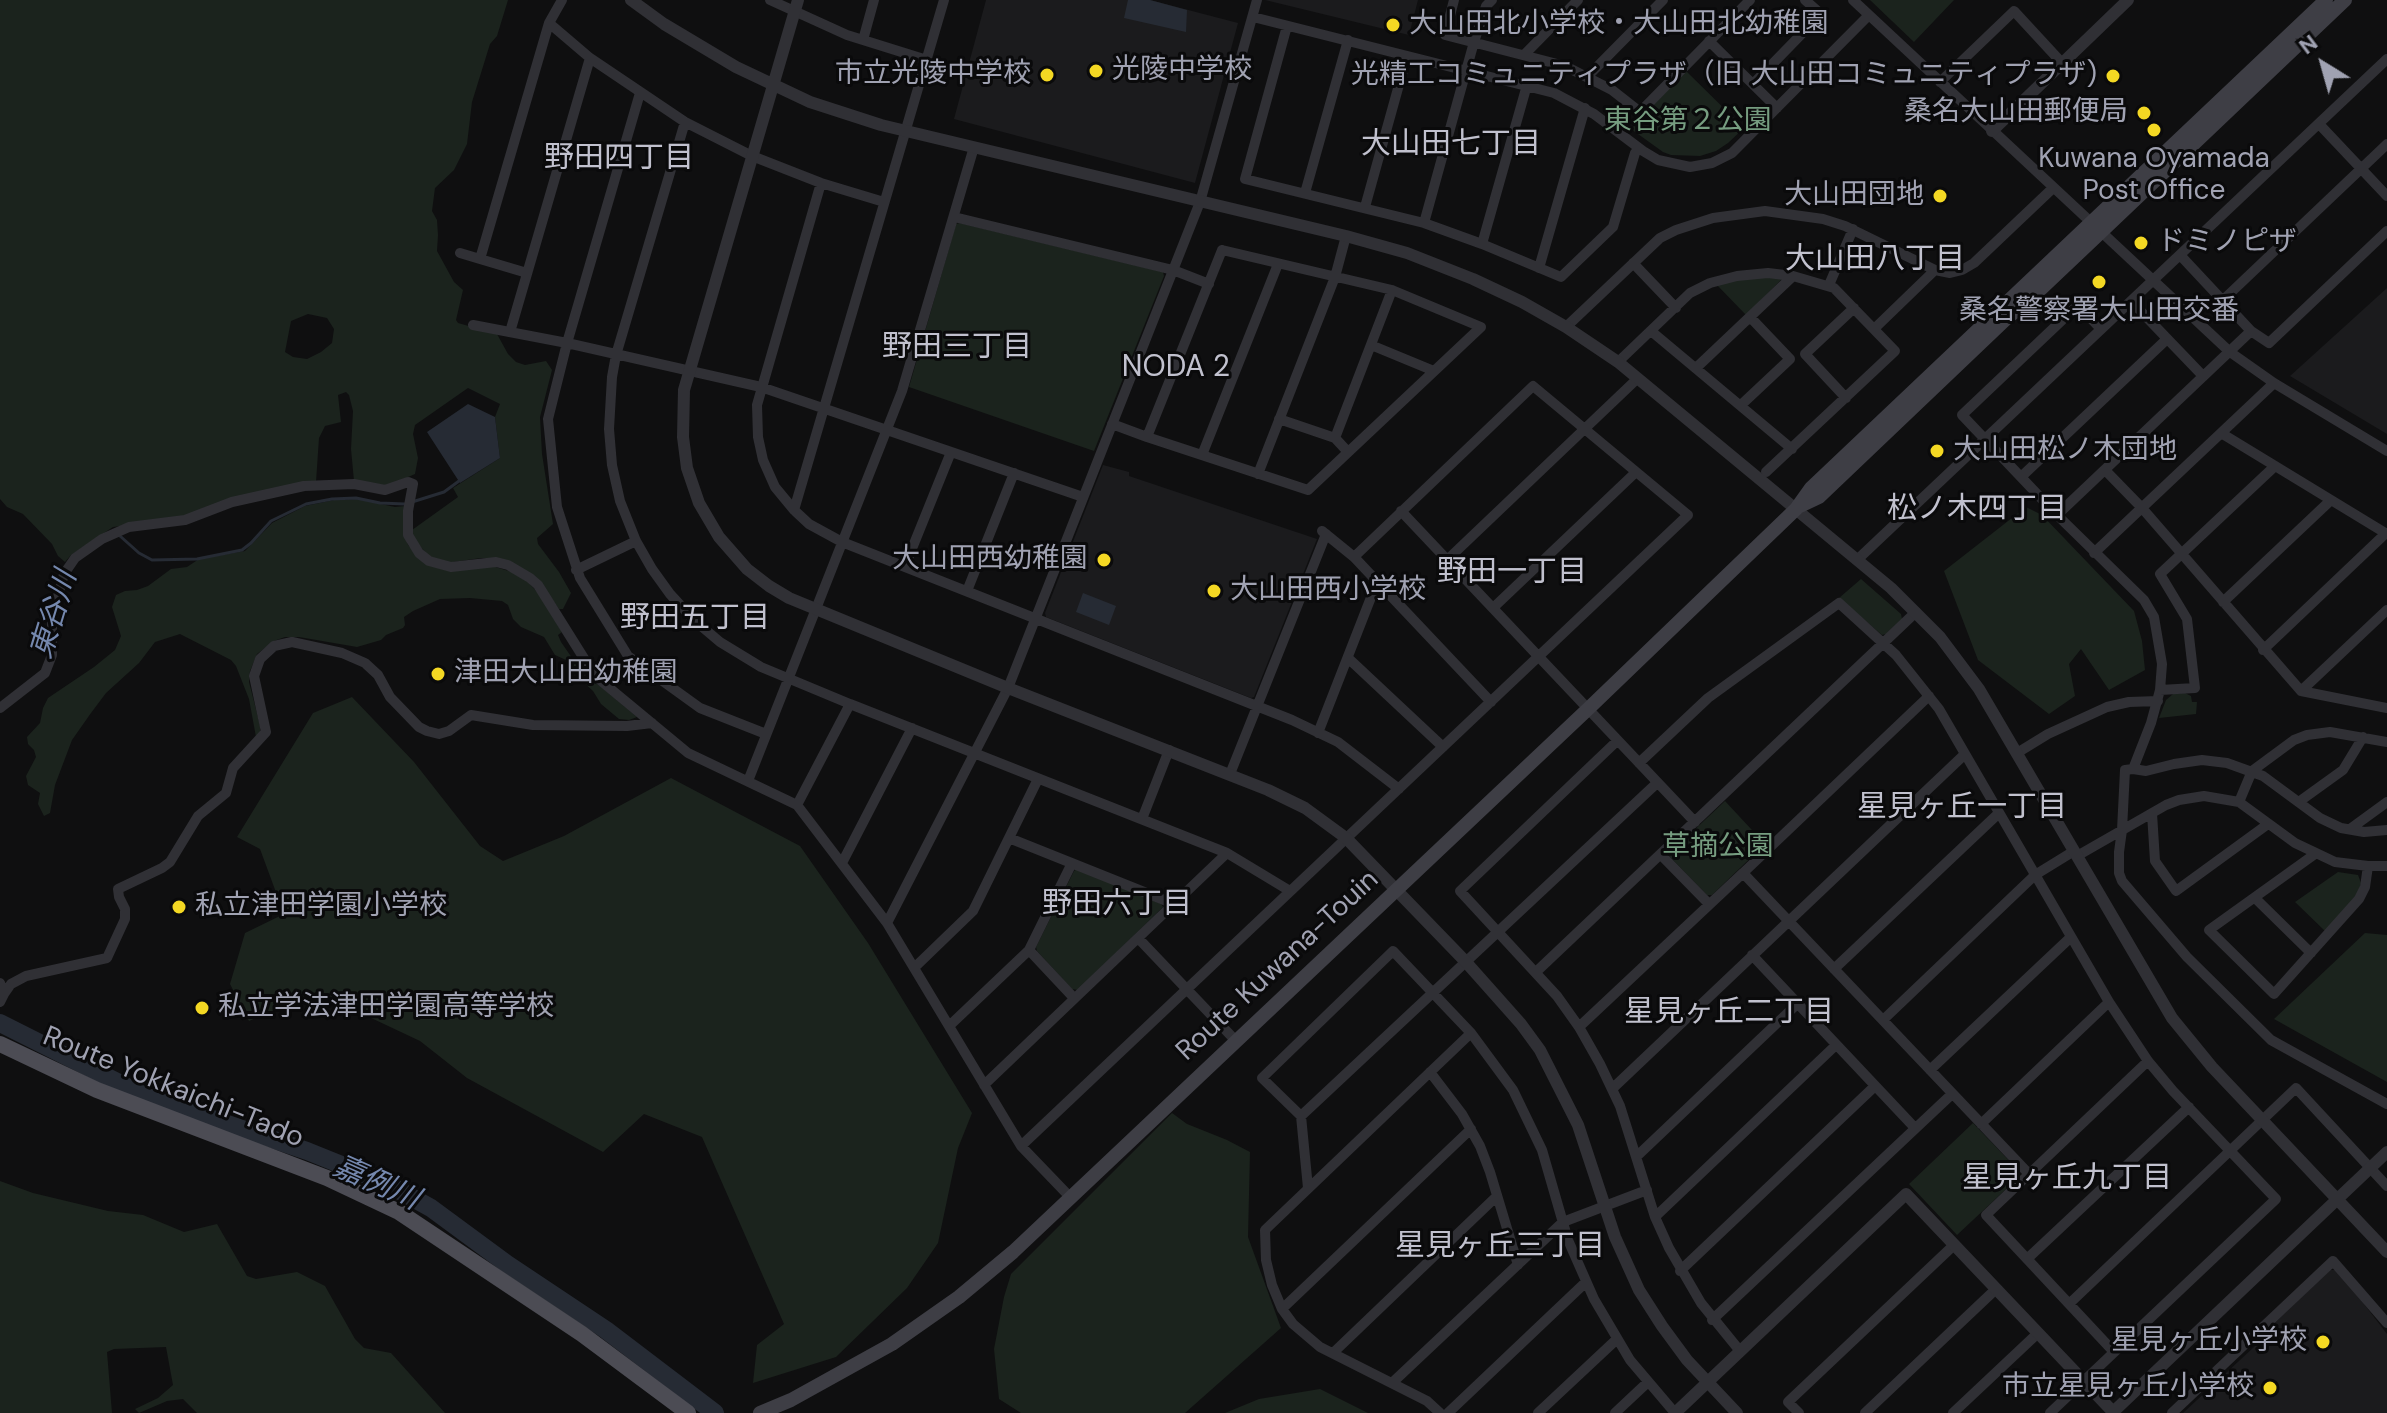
<!DOCTYPE html>
<html>
<head>
<meta charset="utf-8">
<style>
	body { margin:0 }
	#map { position:relative; width:2387px; height:1413px; overflow:hidden; background:#0f0f10; font-family:"DM Sans",sans-serif }
	canvas { display:block }
	.north { position:absolute; left:2283px; top:24px; width:80px; height:80px; -webkit-text-stroke:6px #0a0a0b; paint-order:stroke; rotate:323deg; font-size:22px; font-weight:700; line-height:32px; text-align:center; color:#a0a2b2 }
	.north::after { content:''; display:block; margin:auto; width:28px; height:36px; background:#a0a2b2; clip-path:polygon(50% 0,100% 100%,50% 72%,0 100%) }
</style>
</head>
<body>
<div id="map">
<canvas width="2387" height="1413"></canvas>
<div class="north">N</div>
</div>
<script>
const context = document.querySelector('canvas').getContext('2d');
context.lineJoin = 'round';
function fillPath(path, color) { context.fillStyle = color; context.fill(path, 'evenodd'); }
const shape = rows => new Path2D(rows.map(r => 'M' + r).join(''));
function strokePath(path, color, width, dash) { context.strokeStyle = color; context.lineWidth = width; context.lineCap = dash ? 'butt' : 'round'; context.setLineDash(dash || []); context.stroke(path); }
function label(font, color, halo, rows, align = 'center') {
  context.font = font + ' "DM Sans","Noto Sans JP",sans-serif'; context.lineWidth = 6; context.setLineDash([]); context.textBaseline = 'middle'; context.strokeStyle = halo; context.fillStyle = color; for (const [text, x, y, turn = 0] of rows) {
    context.save(); context.translate(x, y); context.rotate((+turn || 0) * Math.PI / 180); context.textAlign = isNaN(turn) ? turn : align; if (halo) context.strokeText(text, 0, 0); context.fillText(text, 0, 0); context.restore();
  }
}
const built = shape([
	[986,0,1150,0,1238,23,1195,183,954,119],
	[1265,0,1418,0,1409,35],
	[2387,288,2387,434,2290,376],
	[1103,465,1129,472,1129,476,1317,539,1254,697,1251,698,1046,617,1045,613],
	[2330,1270,2335,1270,2351,1287,2387,1334,2387,1413,2183,1413,2254,1347,2263,1337,2264,1333]
]);
const green = shape([
	[0,0,508,0,497,36,490,44,472,102,467,144,454,170,435,188,432,211,437,220,438,235,437,251,454,282,463,290,456,320,458,323,497,334,508,354,516,362,525,365,546,361,552,370,540,417,542,454,553,524,537,538,538,544,559,572,571,593,563,609,559,609,540,582,497,559,481,558,446,563,429,556,414,540,412,530,458,497,453,488,500,458,495,417,500,404,468,388,415,425,413,434,418,458,415,474,385,487,354,481,351,449,353,411,349,395,346,392,338,395,341,422,325,426,319,438,316,482,195,516,113,527,71,555,65,562,58,556,52,544,23,514,7,507,0,499],
	[308,314,327,318,334,329,332,343,321,352,307,359,293,357,285,352,291,321],
	[1870,0,1954,0,1914,42],
	[1685,70,1744,128,1728,143,1716,151,1700,156,1671,155,1663,152,1631,129,1647,113,1646,111],
	[960,223,1163,272,1164,276,1094,451,909,387,956,224],
	[1745,277,1784,277,1746,315,1717,285],
	[357,499,395,507,405,506,403,521,408,545,428,565,451,571,492,566,512,572,528,582,539,594,562,632,558,635,561,642,586,678,600,686,637,717,629,720,619,719,601,704,593,691,581,680,566,660,555,655,544,637,521,627,513,619,508,605,502,601,470,598,440,599,413,611,404,617,405,625,403,628,386,635,381,640,357,647,299,637,285,637,274,641,257,654,250,671,249,682,260,725,260,732,256,737,249,699,236,666,231,660,180,634,155,642,139,663,106,693,91,713,72,740,55,785,50,813,44,816,38,804,40,793,28,785,26,776,36,757,34,750,28,744,27,737,40,723,43,708,48,698,94,667,115,650,121,636,112,607,116,595,125,591,137,590,148,586,171,569,187,567,199,559,245,551,272,523,305,506,334,500],
	[2026,507,2042,515,2134,611,2142,641,2145,670,2109,690,2081,649,2069,664,2075,696,2049,714,1978,660,1944,571],
	[1861,579,1901,614,1902,619,1886,634,1882,635,1839,598],
	[2185,693,2191,696,2192,702,2197,702,2196,714,2159,718,2166,700,2173,694],
	[352,697,414,762,480,846,503,861,564,836,671,778,800,846,868,943,972,1113,958,1148,938,1243,907,1288,836,1357,753,1383,757,1345,784,1324,702,1137,644,1114,603,1152,467,1078,420,1041,316,992,249,1021,230,984,245,933,284,914,260,849,237,837,313,713],
	[1725,801,1765,844,1712,895,1707,895,1669,856,1671,852],
	[1077,869,1161,904,1163,907,1078,990,1072,989,1037,951,1036,947,1074,871],
	[2338,872,2358,875,2361,883,2357,898,2325,931,2295,902],
	[2365,933,2387,935,2387,1082,2274,1019],
	[1172,1113,1187,1124,1227,1140,1250,1152,1248,1237,1281,1328,1185,1413,1021,1413,999,1399,994,1349,1004,1297,1011,1274],
	[1973,1123,2020,1172,2020,1176,1957,1235,1909,1184],
	[0,1181,33,1193,108,1211,143,1215,184,1232,217,1224,247,1276,256,1279,297,1272,325,1286,355,1339,364,1348,391,1353,445,1413,197,1413,183,1399,167,1401,139,1413,135,1409,158,1398,173,1385,166,1347,114,1349,107,1352,112,1413,0,1413],
	[1320,1389,1368,1413,1225,1413,1259,1399]
]);
const water = shape([
	[1128,0,1150,0,1187,10,1186,32,1124,18],
	[468,404,495,417,500,458,460,483,427,432],
	[1083,593,1116,606,1109,625,1076,612]
]);
const stream = shape([
	[412,502,444,492,459,481],
	[120,536,139,553,152,560,197,559,242,550,251,543,271,521,306,504,332,499,356,498,380,503,405,504]
]);
const river = shape([
	[0,1023,145,1096,307,1151,384,1182,431,1208,507,1264,606,1330,715,1413]
]);
const minor = shape([
	[770,0,847,35,927,60],
	[1454,0,1445,35,1565,66,1612,90,1640,112,1750,0],
	[1853,0,2230,352,2274,383,2387,451],
	[1253,17,1554,93,1594,114,1643,151,1658,160,1690,167,1712,163,1732,153,1869,15],
	[549,23,590,58,685,122,752,156,821,183,884,202],
	[1287,26,1245,179,1424,223,1482,244,1561,277,1613,227,1635,153,1639,148],
	[863,40,874,0],
	[1709,41,1777,108],
	[1524,55,1578,0],
	[1588,76,1663,0],
	[1940,82,2014,11,2062,63],
	[1753,84,1821,14,1805,0],
	[640,93,567,343,548,419,557,507,580,578,628,656,700,708,766,734],
	[685,122,616,355,612,377,609,429,612,465,620,501,636,541,652,569,670,594,694,620,720,642,761,667,850,704],
	[2319,124,2387,196],
	[821,183,757,405,758,437,763,460,775,487,794,510,809,524,842,542,1292,720,1338,742,1399,789],
	[1305,193,1348,40],
	[1365,207,1407,56],
	[954,217,1173,270,1209,284],
	[1424,223,1474,42,1486,6,1492,0],
	[1482,244,1527,85],
	[1222,250,1392,290,1481,327,1308,490,1147,437,1222,250],
	[460,253,480,259],
	[2180,255,2251,331,2269,343,2387,231],
	[1633,263,1676,308],
	[1539,268,1585,108],
	[527,273,480,259,549,23,562,0],
	[1829,285,1853,229],
	[2223,300,2387,144],
	[2131,301,2203,376],
	[473,325,567,343,761,387,1083,497],
	[1566,327,1660,238,1676,230,1713,218,1765,211,1823,219,1845,226,1935,270,1950,273,1962,270,1974,263,2053,188],
	[1874,329,1935,270],
	[2101,329,2078,305,1962,415,2057,515,2144,600,2154,617,2162,664,2160,690,2151,723,2133,769,2125,770,2122,830,2119,852,2119,873,2122,881,2187,957,2271,1040,2387,1104],
	[1651,331,1792,449],
	[510,332,590,58],
	[1371,345,1434,371],
	[1618,362,1690,293,1710,283,1737,276,1768,273,1793,276,1834,288,1895,351,1766,472],
	[1696,368,1793,276],
	[1846,398,1805,354,1854,308],
	[1741,405,1790,359,1750,317],
	[1279,419,1335,438,1348,452],
	[1112,424,1147,437],
	[2221,433,2387,534],
	[1335,438,1392,290],
	[1202,455,1278,264],
	[2105,470,2142,508,2301,691,2387,708],
	[1258,474,1335,277,1346,236],
	[2021,477,2167,339],
	[794,510,944,0],
	[1401,511,1695,822],
	[2057,515,2251,331],
	[1322,531,1354,557,1491,702],
	[2094,553,2274,383],
	[1447,560,1638,378],
	[1857,560,2387,59],
	[905,566,951,452],
	[576,570,636,541],
	[967,591,1014,473],
	[2223,602,2331,500],
	[1493,608,1636,472],
	[2263,650,2386,533],
	[1348,658,1443,747],
	[2160,690,2195,688,2187,619,2160,574,2275,466],
	[2301,691,2387,610],
	[1929,696,1743,873,2029,1174],
	[0,708,45,673,52,655,52,618,64,574,75,558,102,539,129,527,185,520,232,502,304,486,354,484,385,490,408,482,413,484,408,511,408,535,419,553,429,561,451,567,496,562,508,565,530,578,538,585,595,676,688,753,797,805,887,923,1021,1146,1070,1197],
	[1318,733,1377,582],
	[1617,741,1460,891,1557,996,1579,1027,1600,1064,1620,1106,1655,1217,1669,1248,1701,1303,1740,1351],
	[2017,753,2048,734,2107,707,2129,702,2158,701],
	[1639,763,1708,698,1839,603,1896,655,1939,709,2109,1002,2148,1061,2173,1091,2276,1199,2050,1413],
	[2133,769,2146,771,2174,764,2202,760,2227,763,2263,776,2320,818,2341,828,2364,832,2387,830],
	[1230,774,1326,534],
	[748,781,902,391,974,147],
	[2300,801,2343,770,2363,737],
	[2239,802,2252,771,2294,740,2307,735,2330,732,2387,742],
	[797,805,850,704,1227,853,1290,891],
	[2152,813,2155,861,2176,891,2268,824],
	[1142,819,1169,750],
	[2350,829,2387,802],
	[1009,838,1174,904],
	[2315,854,2209,930,2274,994,2359,899,2365,887,2368,866],
	[1661,855,1709,904],
	[2077,856,2166,805,2179,800,2204,796,2239,802,2295,843,2335,862,2368,866,2387,866],
	[842,863,912,728],
	[2255,898,2311,953],
	[887,923,1008,688,1200,202,1257,0],
	[1138,938,1236,1041],
	[1029,950,1074,998],
	[1752,955,1915,1128],
	[914,968,973,911,1038,779],
	[1834,969,1999,813],
	[1536,972,1916,612],
	[0,983,4,994,0,1002],
	[4,994,11,984,26,976,107,958,125,919,125,909,119,897,118,889,162,868,170,862,198,816,226,793,233,768,266,732,254,676,260,659,274,646,292,642,342,653,365,663,378,675,390,697,419,727,427,731,439,734,449,731,471,715,533,725,627,726,652,723],
	[1883,1020,2035,875,2074,851],
	[949,1026,1029,950,1072,863],
	[1579,1027,1743,873],
	[1930,1070,2071,937],
	[1430,1072,1462,1114,1480,1146,1490,1172,1518,1265],
	[984,1085,1227,853],
	[1612,1089,1965,754],
	[1301,1116,1657,783],
	[1981,1124,2109,1002],
	[1021,1146,1688,515,1533,386,1354,557],
	[1637,1156,1797,1004],
	[1308,1188,1301,1116,1262,1078,1393,951,1471,1033,1513,1090,1542,1150,1568,1240,1594,1299,1630,1360,1675,1413],
	[1655,1217,1836,1045],
	[2027,1259,2189,1107],
	[1680,1271,1875,1086],
	[2069,1304,2296,1088,2387,1186],
	[1282,1309,1471,1129],
	[1712,1320,1952,1094],
	[2114,1352,1986,1215,2148,1061],
	[1333,1353,1497,1196],
	[1392,1383,1563,1222,1647,1190],
	[1440,1413,1427,1401,1320,1347,1293,1324,1282,1309,1272,1285,1266,1260,1265,1230,1471,1033],
	[1448,1413,1586,1282],
	[1538,1413,1617,1339],
	[1615,1413,1648,1382],
	[1799,1413,1788,1402,1954,1245],
	[1865,1413,1996,1289],
	[1953,1413,2038,1333],
	[2172,1413,2333,1261,2387,1323]
]);
const tertiary = shape([
	[631,0,664,24,736,67,810,102,881,125,1346,236,1407,253,1473,279,1522,302,1566,327,1618,362,1891,588,1940,637,1979,689,2172,1018,2212,1067,2387,1252],
	[798,0,684,390,683,437,687,468,699,503,719,537,747,569,769,586,789,598,1008,688,1268,790,1305,808,1346,838,1465,961,1521,1024,1540,1050,1578,1125,1615,1237,1639,1290,1662,1326,1687,1360,1737,1413],
	[1992,131,2128,0],
	[1675,1413,1906,1194,2114,1413],
	[2112,1413,2387,1152]
]);
const secondary = shape([
	[1800,506,1819,497,2008,317,2025,304,2101,232,2345,0],
	[760,1413,791,1400,892,1344,959,1297,1013,1252,1588,709,1796,509,1811,488,2326,0]
]);
const primary = shape([
	[0,1044,97,1090,327,1178,399,1212,582,1334,688,1413]
]);
const markers = [
	[1393,25,8,"#f4d823"],
	[1096,71,8,"#f4d823"],
	[1047,75,8,"#f4d823"],
	[2113,76,8,"#f4d823"],
	[2144,113,8,"#f4d823"],
	[2154,130,8,"#f4d823"],
	[1940,196,8,"#f4d823"],
	[2141,243,8,"#f4d823"],
	[2099,282,8,"#f4d823"],
	[1937,451,8,"#f4d823"],
	[1104,560,8,"#f4d823"],
	[1214,591,8,"#f4d823"],
	[438,674,8,"#f4d823"],
	[179,907,8,"#f4d823"],
	[202,1008,8,"#f4d823"],
	[2323,1342,8,"#f4d823"],
	[2270,1388,8,"#f4d823"]
];
const poiNames = [
	["大山田北小学校・大山田北幼稚園",1409,25],
	["光陵中学校",1112,71],
	["市立光陵中学校",1031,75,"right"],
	["光精工コミュニティプラザ（旧 大山田コミュニティプラザ)",2097,76,"right"],
	["桑名大山田郵便局",2128,113,"right"],
	["Kuwana Oyamada",2154,160,"center"],
	["Post Office",2154,192,"center"],
	["大山田団地",1924,196,"right"],
	["ドミノピザ",2157,243],
	["桑名警察署大山田交番",2099,312,"center"],
	["大山田松ノ木団地",1953,451],
	["大山田西幼稚園",1088,560,"right"],
	["大山田西小学校",1230,591],
	["津田大山田幼稚園",454,674],
	["私立津田学園小学校",195,907],
	["私立学法津田学園高等学校",218,1008],
	["星見ヶ丘小学校",2307,1342,"right"],
	["市立星見ヶ丘小学校",2254,1388,"right"]
];
const parkNames = [
	["東谷第２公園",1688,122],
	["草摘公園",1718,848]
];
const streetNames = [
	["Route Kuwana-Touin",1278,966,-43],
	["Route Yokkaichi-Tado",173,1088,22]
];
const neighbourhoodNames = [
	["大山田七丁目",1451,145],
	["野田四丁目",619,159],
	["大山田八丁目",1875,260],
	["野田三丁目",957,348],
	["NODA 2",1176,368],
	["松ノ木四丁目",1977,510],
	["野田一丁目",1512,573],
	["野田五丁目",695,619],
	["星見ヶ丘一丁目",1962,808],
	["野田六丁目",1117,905],
	["星見ヶ丘二丁目",1729,1013],
	["星見ヶ丘九丁目",2067,1179],
	["星見ヶ丘三丁目",1500,1247]
];
const waterNames = [
	["東谷川",55,615,-73],
	["嘉例川",376,1184,24]
];
fillPath(built, '#1b1b1d');
fillPath(green, '#1b231d');
fillPath(water, '#262b34');
strokePath(stream, '#262b34', 3);
strokePath(river, '#262b34', 18);
strokePath(minor, '#303035', 10);
strokePath(tertiary, '#303035', 12);
strokePath(secondary, '#3e3e45', 14);
strokePath(primary, '#4c4c54', 16);
for (const [x, y, r, color] of markers) { const dot = new Path2D(); dot.arc(x, y, r, 0, 2 * Math.PI); context.fillStyle = color; context.fill(dot); strokePath(dot, '#0a0a0b', 3); }
label('28px', '#a0a2b2', '#0a0a0b', poiNames, 'left');
label('28px', '#769d80', '#0a0a0b', parkNames);
label('28px', '#a0a2b2', '#0a0a0b', streetNames);
label('30px', '#c1c1ce', '#0a0a0b', neighbourhoodNames);
label('italic 30px', '#7588ae', '#0a0a0b', waterNames);
</script>
</body>
</html>
